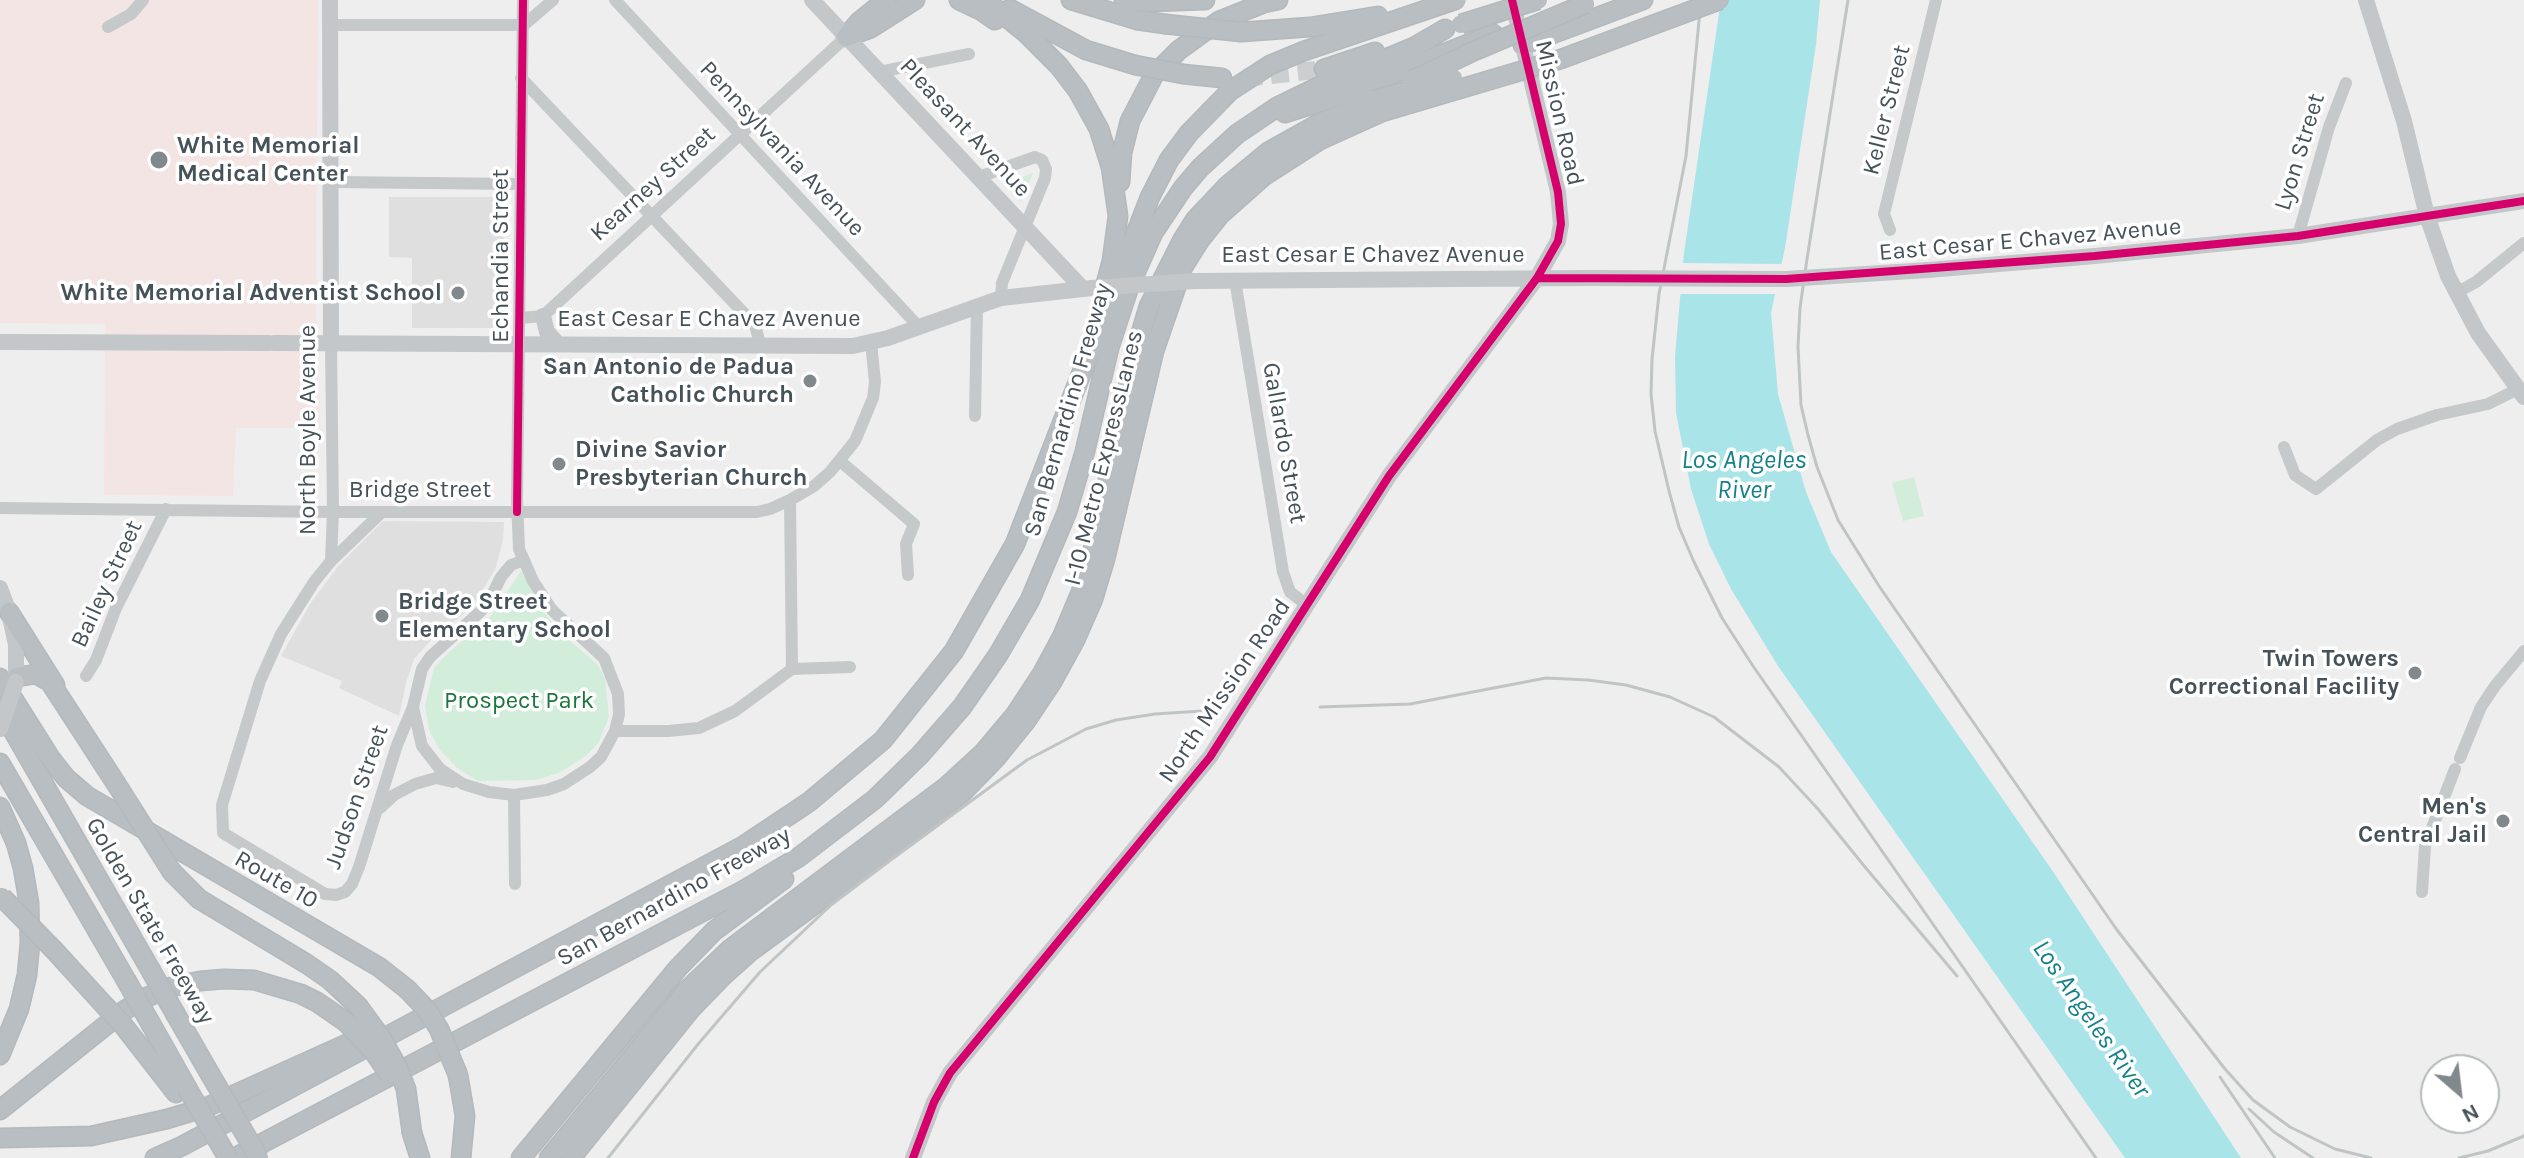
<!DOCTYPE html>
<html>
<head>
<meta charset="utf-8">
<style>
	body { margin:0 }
	#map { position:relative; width:2524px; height:1158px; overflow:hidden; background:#eee; font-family:Karla,sans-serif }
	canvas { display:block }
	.north { position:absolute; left:2420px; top:1054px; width:80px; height:80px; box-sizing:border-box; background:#fff; border:2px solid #b5babd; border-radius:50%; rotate:152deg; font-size:22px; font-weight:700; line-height:32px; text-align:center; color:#465259 }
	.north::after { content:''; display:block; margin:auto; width:28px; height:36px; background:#81898d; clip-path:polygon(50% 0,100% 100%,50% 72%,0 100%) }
</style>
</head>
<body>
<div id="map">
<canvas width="2524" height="1158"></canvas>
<div class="north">N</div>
</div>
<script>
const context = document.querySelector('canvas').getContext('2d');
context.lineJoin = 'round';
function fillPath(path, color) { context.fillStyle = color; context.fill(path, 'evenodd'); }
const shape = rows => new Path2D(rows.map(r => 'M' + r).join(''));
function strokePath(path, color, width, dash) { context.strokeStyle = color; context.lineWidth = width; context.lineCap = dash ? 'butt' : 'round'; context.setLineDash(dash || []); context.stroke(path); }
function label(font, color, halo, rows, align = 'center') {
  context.font = font + ' Karla,sans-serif'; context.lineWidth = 7; context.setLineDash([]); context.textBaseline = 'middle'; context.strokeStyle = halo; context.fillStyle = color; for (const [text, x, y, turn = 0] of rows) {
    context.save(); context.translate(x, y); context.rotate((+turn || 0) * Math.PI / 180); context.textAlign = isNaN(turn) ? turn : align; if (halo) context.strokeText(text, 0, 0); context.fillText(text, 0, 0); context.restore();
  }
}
const education = shape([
	[389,197,504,197,504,328,412,328,412,258,389,257],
	[383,521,504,522,503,540,495,570,471,608,432,639,414,659,406,683,399,716,339,688,342,681,281,656,310,604,339,565]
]);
const medical = shape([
	[0,0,318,0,316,320,320,428,236,428,233,496,104,495,105,324,0,323]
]);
const green = shape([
	[1033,173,1021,202,1003,184],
	[1914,477,1924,516,1903,521,1892,483],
	[521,571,547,616,562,634,597,664,605,678,609,717,599,742,587,755,561,772,536,780,478,781,457,768,439,749,429,730,425,706,434,668,449,652,489,619]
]);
const water = shape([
	[1721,0,1820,0,1816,45,1785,248,1771,313,1778,394,1806,492,1831,552,2054,873,2241,1158,2125,1158,1778,666,1731,589,1709,544,1691,489,1676,413,1675,357,1684,253]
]);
const pier = shape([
	[1679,263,1786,264,1779,294,1676,294]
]);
const highwayTunnel = shape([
	[1244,78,1324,69]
]);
const minor = shape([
	[523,0,517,500,519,549,533,581,552,610,604,658,618,694,619,714,615,731,601,757,590,767,564,784,547,790,514,795,489,792,463,784,440,769,422,746,413,707,422,669,430,657,482,610,492,595,501,577,511,565,524,560],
	[615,0,919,327],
	[330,25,524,25,553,0],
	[108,27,131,14,143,0],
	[879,72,969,54],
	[521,78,755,325,760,344],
	[979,177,1035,157,1042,160,1046,169,1045,178,1002,283,1001,298],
	[332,182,521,184],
	[1890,230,1884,214,1936,0],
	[2298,236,2329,127,2346,83],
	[1235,280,1283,572,1290,592,1307,605],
	[2456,293,2476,282,2524,243],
	[521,318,543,316,846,37],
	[331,344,333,512,331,561,314,582,281,634,260,681,222,805,223,833,325,894,336,895,345,892,352,884,359,867,397,745,413,707],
	[975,416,977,305],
	[2284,447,2295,475,2316,489,2377,440,2397,429,2437,415,2488,404,2518,389],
	[840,461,914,524,906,544,908,575],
	[790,500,792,669],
	[0,508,333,512,757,512,770,509,790,500,814,486,830,472,855,441,873,398,875,382,871,342],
	[331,561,382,512],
	[86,676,96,660,116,608,166,509],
	[615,731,668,731,699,728,735,711,792,669,850,667],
	[2460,758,2481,707,2495,686,2524,651],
	[514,795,515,884],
	[380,808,394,795,415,784,436,778,453,782],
	[2422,892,2425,846,2455,769]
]);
const major = shape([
	[330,0,331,344],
	[812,0,1083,289],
	[2366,0,2404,121,2427,216,2448,276,2478,333,2524,397],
	[1928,270,2095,256,2298,236,2524,201],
	[1195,281,1590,278],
	[543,316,547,332,557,343],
	[0,342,269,343],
	[274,343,853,346,888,338,1001,298,1092,288],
	[0,588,9,612,16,645,16,682],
	[913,1158,934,1102,950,1073,1210,757,1389,476,1537,278,1558,241,1561,224,1558,192,1512,0]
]);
const highway = shape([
	[959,0,982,11,995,20],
	[985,0,1026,33,1059,66,1078,91,1099,129,1111,167,1118,216,1112,261,1106,283],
	[1071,0,1137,20,1165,24],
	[1124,0,1147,2,1205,0],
	[1010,9,1086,50,1135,65],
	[850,32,859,22,886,0],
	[1241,32,1310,27,1378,16],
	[846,37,871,28,915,0],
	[1523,45,1643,0],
	[1324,69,1375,52],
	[1183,74,1222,78],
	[1285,113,1330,99,1493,34],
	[1120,182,1122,153,1130,121,1154,75,1179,50,1219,21,1264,3,1278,0],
	[9,612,55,685],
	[17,677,36,674,50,682,115,782],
	[0,678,51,759,66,778,87,796,379,967,407,989],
	[0,708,150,969],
	[0,763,126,980],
	[0,807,16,843,23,868,29,903,30,943,27,975,19,1009,0,1055],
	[172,872,199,899,307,964,330,980,358,1006],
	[54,950,105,1006],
	[176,1015,210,1074],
	[123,1025,176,1093],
	[152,1026,187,1088],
	[458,1075,465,1116,461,1158],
	[0,1110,125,1010,147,997,171,987,200,981,224,979,254,980,301,994,317,1002,346,1022],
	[412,1133,420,1158],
	[0,1138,91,1136,167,1119,207,1107,362,1037],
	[155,1158,182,1146,743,846,809,802,883,740,954,651,1015,544,1150,197,1169,160,1189,133,1230,91,1270,65,1304,51,1455,0],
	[234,1158,744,890,799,857,875,799,920,755,962,707,998,655,1030,600,1067,512,1085,451,1109,348,1129,287,1153,233,1183,188,1200,168,1237,134,1277,107,1320,86,1414,47,1445,29],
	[521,1158,678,968,714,931,784,879],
	[549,1158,688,989,729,950,946,787,983,753,1015,715,1042,674,1062,637,1081,592,1092,554,1137,346,1149,306,1183,239,1195,220,1228,185,1268,152,1320,123,1375,100],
	[571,1158,691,1009,723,976,751,951,931,819,964,791,996,758,1026,721,1052,682,1075,640,1093,599,1105,559,1154,351,1183,267,1200,240,1220,215,1264,176,1320,140,1382,112]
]);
const rail = shape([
	[1701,0,1686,156,1659,294,1652,359,1651,394,1655,431,1669,491,1679,527,1694,562,1722,618,1753,666,2096,1158],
	[1848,0,1807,259,1800,308,1798,347,1801,405,1808,435,1817,467,1838,520,1879,586,2117,930,2225,1069,2253,1100,2290,1127,2335,1149,2371,1158],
	[1320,707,1410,704,1546,678,1588,680,1626,685,1670,697,1714,717,1779,767,1818,809,1865,867,1957,976],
	[2220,1077,2275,1158],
	[2249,1109,2274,1132,2313,1158],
	[608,1158,699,1043,760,972,831,905,892,859,1027,760,1086,729,1116,720,1155,714,1218,710],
	[2459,1158,2488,1151,2524,1136]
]);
const majorBridge = shape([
	[1590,278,1786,279,1928,270],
	[1092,288,1195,281],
	[0,729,16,682]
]);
const highwayBridge = shape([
	[1165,24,1241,32],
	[1461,24,1538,0],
	[1135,65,1183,74],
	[1413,80,1474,51,1585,4],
	[1375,100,1453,78],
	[1382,112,1561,59,1720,0],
	[115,782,172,872],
	[2,897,54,950],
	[150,969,176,1015],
	[126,980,152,1026],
	[407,989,427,1010,439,1029,458,1075],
	[105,1006,123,1025],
	[358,1006,382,1039,398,1068,406,1089,412,1133],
	[346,1022,374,1052,389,1074],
	[210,1074,259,1158],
	[187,1088,228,1158]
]);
const cycleway = shape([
	[1537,278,1786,279,2095,256,2298,236,2524,201],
	[517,512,523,0],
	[913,1158,934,1102,950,1073,1210,757,1389,476,1537,278,1558,241,1561,224,1558,192,1512,0]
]);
const markers = [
	[159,160,10,"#81898d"],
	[458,293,8,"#81898d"],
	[810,381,8,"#81898d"],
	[559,464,8,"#81898d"],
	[382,616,8,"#81898d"],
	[2415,673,8,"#81898d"],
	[2503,821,8,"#81898d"]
];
const streetNames = [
	["Keller Street",1887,110,-76],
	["Mission Road",1559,113,77],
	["Pleasant Avenue",965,128,47],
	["Pennsylvania Avenue",782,149,47],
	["Lyon Street",2300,152,-73],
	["Kearney Street",653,184,-42],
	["East Cesar E Chavez Avenue",2030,240,-5],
	["East Cesar E Chavez Avenue",1373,255],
	["Echandia Street",501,256,-90],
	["East Cesar E Chavez Avenue",709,319],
	["San Bernardino Freeway",1068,410,-74],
	["North Boyle Avenue",308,430,-90],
	["Gallardo Street",1284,443,80],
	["I-10 Metro ExpressLanes",1104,458,-76],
	["Bridge Street",420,490],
	["Bailey Street",107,584,-65],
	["North Mission Road",1225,691,-56],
	["Judson Street",357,797,-71],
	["Route 10",276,880,30],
	["San Bernardino Freeway",674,897,-29],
	["Golden State Freeway",150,921,60]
];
const poiNames = [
	["White Memorial",177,146,"left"],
	["Medical Center",177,174,"left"],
	["White Memorial Adventist School",442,293],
	["San Antonio de Padua",794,367],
	["Catholic Church",794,395],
	["Divine Savior",575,450,"left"],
	["Presbyterian Church",575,478,"left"],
	["Bridge Street",398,602,"left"],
	["Elementary School",398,630,"left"],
	["Twin Towers",2399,659],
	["Correctional Facility",2399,687],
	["Men's",2487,807],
	["Central Jail",2487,835]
];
const parkNames = [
	["Prospect Park",519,701]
];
const waterNames = [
	["Los Angeles",1744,461],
	["River",1744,491],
	["Los Angeles River",2091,1019,55]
];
fillPath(education, '#e0dfdf');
fillPath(medical, '#f4e5e5');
fillPath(green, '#d2edda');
fillPath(water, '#a9e4e9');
fillPath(pier, '#eee');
strokePath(highwayTunnel, '#cccfd0', 18, [18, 9]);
strokePath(highway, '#b3b9bc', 21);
strokePath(minor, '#c5c9ca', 12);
strokePath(major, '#c3c7c9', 16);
strokePath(highway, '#b8bec1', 18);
strokePath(rail, '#c1c4c5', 3);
strokePath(highwayBridge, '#b3b9bc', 21, []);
strokePath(majorBridge, '#c3c7c9', 16);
strokePath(highwayBridge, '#b8bec1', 18);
strokePath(cycleway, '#d6006c', 8);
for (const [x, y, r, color] of markers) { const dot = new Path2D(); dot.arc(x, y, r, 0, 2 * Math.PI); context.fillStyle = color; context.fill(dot); strokePath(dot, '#fff', 3); }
label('24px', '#465259', '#fff', streetNames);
label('bold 24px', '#465259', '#fff', poiNames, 'right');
label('24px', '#1b763d', '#fff', parkNames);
label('italic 26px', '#13808a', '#fff', waterNames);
</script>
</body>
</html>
